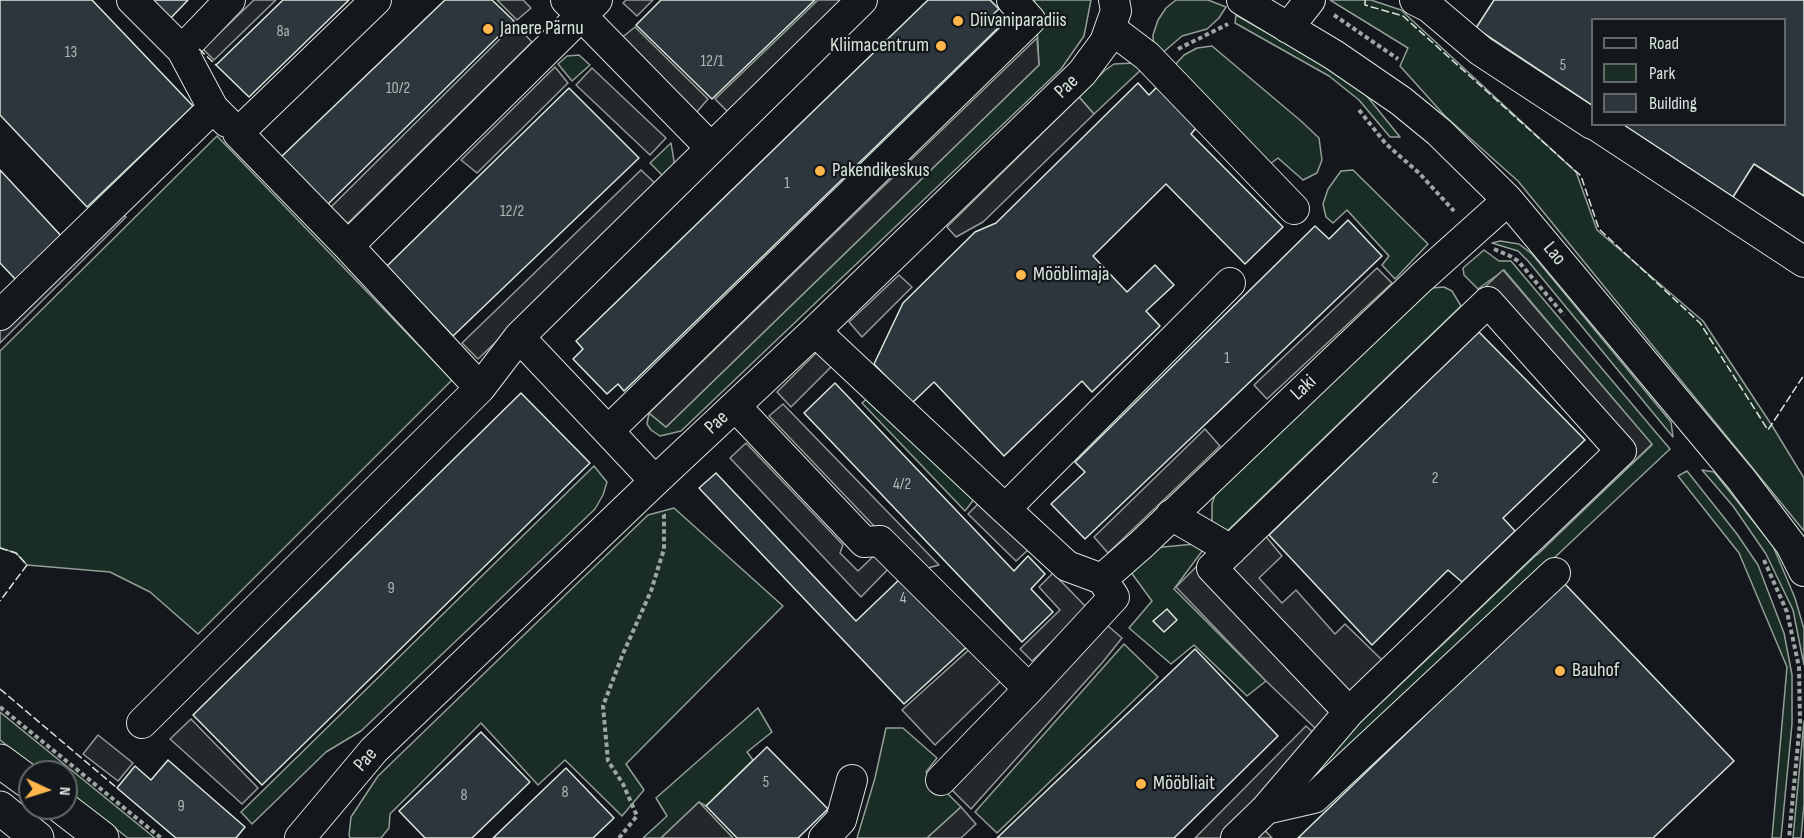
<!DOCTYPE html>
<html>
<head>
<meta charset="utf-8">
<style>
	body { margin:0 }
	#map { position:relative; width:1804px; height:838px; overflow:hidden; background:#14181c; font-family:"Sofia Sans Condensed",sans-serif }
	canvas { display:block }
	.legend { position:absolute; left:1591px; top:18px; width:195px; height:108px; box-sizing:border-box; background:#14181c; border:2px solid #626a69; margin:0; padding:8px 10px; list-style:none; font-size:18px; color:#d8e6dc }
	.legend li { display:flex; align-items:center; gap:12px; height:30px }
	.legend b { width:30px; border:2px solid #626a69 }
	.north { position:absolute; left:18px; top:760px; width:60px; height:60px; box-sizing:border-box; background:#14181c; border:2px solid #626a69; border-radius:50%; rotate:94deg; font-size:16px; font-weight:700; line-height:24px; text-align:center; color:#d8e6dc }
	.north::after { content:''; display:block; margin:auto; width:21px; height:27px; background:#ffb74d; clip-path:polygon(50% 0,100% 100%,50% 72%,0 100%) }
</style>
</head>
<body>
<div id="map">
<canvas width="1804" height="838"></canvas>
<ul class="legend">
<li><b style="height:8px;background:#14181c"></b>Road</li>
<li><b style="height:16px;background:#1a2d24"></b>Park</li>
<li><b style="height:16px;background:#2c363c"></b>Building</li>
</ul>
<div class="north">N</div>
</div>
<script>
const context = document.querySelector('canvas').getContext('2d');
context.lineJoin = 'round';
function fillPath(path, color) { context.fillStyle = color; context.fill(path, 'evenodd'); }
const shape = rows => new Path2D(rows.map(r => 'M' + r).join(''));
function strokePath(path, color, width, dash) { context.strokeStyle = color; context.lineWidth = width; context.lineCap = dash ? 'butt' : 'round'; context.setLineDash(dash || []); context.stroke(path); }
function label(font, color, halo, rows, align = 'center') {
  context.font = font + ' "Sofia Sans Condensed",sans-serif'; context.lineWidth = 4.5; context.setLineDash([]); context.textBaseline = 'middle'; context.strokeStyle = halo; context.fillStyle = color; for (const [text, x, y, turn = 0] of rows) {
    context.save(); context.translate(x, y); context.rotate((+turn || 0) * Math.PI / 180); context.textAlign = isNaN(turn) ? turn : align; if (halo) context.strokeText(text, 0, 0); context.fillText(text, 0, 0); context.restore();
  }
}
const green = shape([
	[1034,0,1091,0,1084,36,1061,69,681,431,660,436,651,430,647,424,649,413,666,427,1039,65,1036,7,1034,0],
	[1176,0,1208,0,1226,7,1219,18,1207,29,1182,36,1160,55,1154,51,1153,35,1158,20,1166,8,1176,0],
	[1330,0,1371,0,1401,10,1576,172,1597,230,1703,321,1771,424,1804,478,1804,531,1518,181,1445,116,1400,66,1408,48,1330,0],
	[1236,15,1328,67,1366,95,1400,137,1390,137,1359,100,1329,76,1235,23,1236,15],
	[1212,46,1301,121,1319,138,1322,160,1317,173,1303,180,1278,158,1270,164,1174,66,1184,55,1197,48,1212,46],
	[579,55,590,65,572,81,558,64,567,56,579,55],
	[1135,63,1144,67,1094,114,1079,97,1104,71,1114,64,1135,63],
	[217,136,452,380,198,634,150,592,110,572,27,565,16,553,0,548,0,351,217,136],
	[671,143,674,161,673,171,666,179,650,163,671,143],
	[1353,170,1428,244,1395,279,1382,265,1389,256,1347,210,1333,223,1326,217,1323,204,1328,189,1341,171,1353,170],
	[1500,241,1519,244,1532,254,1671,422,1673,437,1528,261,1518,251,1492,243,1500,241],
	[1484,250,1499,261,1511,261,1670,449,1321,777,1312,778,1311,769,1652,445,1504,270,1478,289,1464,275,1463,268,1484,250],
	[1444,287,1452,291,1461,306,1223,535,1212,521,1212,504,1218,486,1431,288,1444,287],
	[871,395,975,498,965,511,862,403,871,395],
	[594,466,607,482,603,495,595,509,361,731,326,752,252,824,241,812,594,466],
	[1702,470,1714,472,1773,546,1795,598,1804,629,1804,665,1793,610,1766,554,1733,506,1702,470],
	[1687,471,1737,534,1758,565,1784,633,1792,675,1792,724,1781,838,1772,838,1787,667,1739,553,1678,476,1687,471],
	[674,508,783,606,626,764,644,790,622,816,565,760,538,785,481,723,390,814,389,828,381,838,350,838,349,835,351,817,378,776,648,515,674,508],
	[1195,544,1203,550,1174,589,1266,681,1247,696,1194,645,1171,664,1129,628,1152,601,1130,571,1152,548,1195,544],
	[1124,644,1158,677,997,833,975,812,1124,644],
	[758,708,772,732,747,752,753,760,706,806,699,802,661,838,643,838,667,816,656,798,758,708],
	[0,712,155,838,128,838,66,790,66,772,42,772,0,740,0,712],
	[1804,721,1804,804,1801,838,1793,838,1804,721],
	[886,728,903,728,937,758,926,772,961,807,927,838,857,838,875,778,886,728]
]);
const parking = shape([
	[254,0,276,0,214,60,203,49,254,0],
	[497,0,523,0,531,8,517,20,497,0],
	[626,0,653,0,637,16,623,3,626,0],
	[818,0,848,0,729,113,715,99,818,0],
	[515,24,532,42,346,225,330,208,515,24],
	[635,27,708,99,695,114,620,39,635,27],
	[1037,38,1039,65,666,427,649,413,1037,38],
	[555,67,568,83,477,173,461,160,555,67],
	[592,68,666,138,650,155,576,85,592,68],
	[1079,97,1094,114,983,222,956,237,947,227,1079,97],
	[641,170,659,187,478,359,462,343,641,170],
	[117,208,126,217,0,343,0,323,117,208],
	[1377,268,1392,283,1267,399,1254,385,1377,268],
	[1503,270,1652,444,1537,555,1529,546,1632,451,1486,286,1503,270],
	[899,275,912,287,862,337,849,322,899,275],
	[817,352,832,366,791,407,777,392,817,352],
	[783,404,939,565,917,571,769,416,783,404],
	[1205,429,1220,446,1108,553,1094,537,1205,429],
	[746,443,843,545,840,553,858,571,882,548,895,562,861,597,730,458,746,443],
	[981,501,1029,549,1016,561,968,514,981,501],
	[1248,515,1282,556,1259,578,1282,603,1296,590,1335,634,1345,624,1382,660,1438,607,1460,628,1337,744,1316,729,1266,681,1176,587,1248,515],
	[1053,573,1087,608,1032,661,1020,649,1060,610,1039,587,1053,573],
	[1107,625,1122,638,1102,663,971,809,952,790,1107,625],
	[972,647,1003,679,935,745,902,710,972,647],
	[191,719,258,788,242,804,170,739,191,719],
	[1306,726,1331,749,1258,823,1272,838,1195,838,1306,726],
	[98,735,133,763,118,781,83,754,98,735],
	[699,802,733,838,661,838,699,802],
	[961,807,976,824,961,838,927,838,961,807]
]);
const building = shape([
	[0,0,92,0,193,106,87,207,0,115,0,0],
	[145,0,188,0,167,22,145,0],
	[283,0,349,0,249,97,216,65,283,0],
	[445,0,492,0,514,21,326,206,281,157,445,0],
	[661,0,815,0,712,99,636,25,661,0],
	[928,0,990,0,999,9,989,18,998,28,624,391,618,384,607,394,573,359,583,349,576,341,928,0],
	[1494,0,1804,0,1804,196,1754,164,1733,197,1622,124,1784,124,1784,20,1592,20,1592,105,1476,28,1494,0],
	[1138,83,1149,95,1158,86,1198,126,1191,134,1283,227,1245,264,1166,184,1093,256,1127,292,1155,265,1174,285,1146,311,1160,326,1092,392,1082,381,1004,456,934,382,912,403,874,364,903,303,975,232,996,223,1138,83],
	[569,88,639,158,453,336,387,266,569,88],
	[0,170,65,240,19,283,0,263,0,170],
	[1348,220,1382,256,1085,539,1051,504,1085,472,1075,462,1315,226,1329,239,1348,220],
	[1479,332,1585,440,1503,518,1515,531,1462,582,1448,570,1372,645,1269,535,1479,332],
	[835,383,1014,571,1028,556,1045,574,1031,589,1053,612,1022,642,804,413,835,383],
	[521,393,590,463,262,785,193,715,521,393],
	[716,473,856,621,903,576,970,644,904,704,699,488,716,473],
	[1563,582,1734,761,1653,838,1298,838,1563,582],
	[1167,609,1177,620,1164,632,1153,621,1167,609],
	[1195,649,1278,736,1174,838,997,838,1195,649],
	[481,732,530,782,472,838,425,838,399,811,481,732],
	[767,747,828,809,798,838,737,838,706,806,767,747],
	[168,760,245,827,236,838,176,838,117,788,135,766,151,780,168,760],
	[566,768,614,818,593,838,493,838,566,768]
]);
const path = shape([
	[1334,15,1398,59],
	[1178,49,1228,24],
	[1359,110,1386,144,1419,173,1454,211],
	[1494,249,1510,256,1518,261,1564,315],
	[1764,560,1787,612,1799,667,1800,722,1789,838],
	[0,707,161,838],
	[619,838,637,816,623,784,608,761,603,706,622,656,651,591,664,549,664,515,662,512]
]);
const minor = shape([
	[132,0,182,50,213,108,227,122],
	[566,0,711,148],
	[1242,0,1334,55,1401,101,1439,132,1508,200,1741,479,1791,545,1804,571],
	[1415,0,1429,7,1481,51,1592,124],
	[1110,28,1147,56,1294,209],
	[1288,28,1310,0],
	[182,50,230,0],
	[1594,124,1804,262],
	[348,246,238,133,376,0],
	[0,315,213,108],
	[815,331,1005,509,1230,283],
	[519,337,480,388,348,246,597,0],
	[735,406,864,542,880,541,1029,689,1114,597,1102,579,1067,566,1005,509],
	[608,431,519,337,862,0],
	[655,481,608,431,1030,20,1012,0],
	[1171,515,1231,550],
	[1102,579,1142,544,1421,278,1508,200],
	[142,723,480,388],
	[941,780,1029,689],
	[1266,809,1349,712,1621,451,1488,302,1212,568,1349,712],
	[300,838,374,750,655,481,815,331,1082,73,1105,42,1116,11,1114,0],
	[824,838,841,820,852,780],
	[1236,838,1266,809,1314,798,1555,573]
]);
const major = shape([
	[0,761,30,783],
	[0,808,37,838],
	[63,808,102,838]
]);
const fence = shape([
	[1365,0,1365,5,1403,16,1581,176,1599,229,1700,323,1768,430,1804,375],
	[199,49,216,65],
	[0,548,16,553,27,565,0,601],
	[0,689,117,788]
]);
const markers = [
	[958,21,6,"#ffb74d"],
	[488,29,6,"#ffb74d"],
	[941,46,6,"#ffb74d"],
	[820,171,6,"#ffb74d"],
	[1021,275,6,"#ffb74d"],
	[1560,671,6,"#ffb74d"],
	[1141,784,6,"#ffb74d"]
];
const numberNames = [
	["8a",283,32],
	["13",71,53],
	["12/1",712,62],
	["5",1563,66],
	["10/2",398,89],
	["1",787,184],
	["12/2",512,212],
	["1",1227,359],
	["2",1435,479],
	["4/2",902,485],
	["9",391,589],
	["4",903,599],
	["5",766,783],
	["8",565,793],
	["8",464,796],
	["9",181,807]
];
const poiNames = [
	["Diivaniparadiis",970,21],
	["Janere Pärnu",500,29],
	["Kliimacentrum",929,46,"right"],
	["Pakendikeskus",832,171],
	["Mööblimaja",1033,275],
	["Bauhof",1572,671],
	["Mööbliait",1153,784]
];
const streetNames = [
	["Pae",1067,87,-44],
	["Lao",1554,254,50],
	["Laki",1304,388,-43],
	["Pae",717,423,-43],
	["Pae",366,760,-49]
];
fillPath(green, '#1a2d24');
strokePath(green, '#939e99', 1.5);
fillPath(parking, '#24282b');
strokePath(parking, '#939e99', 1.5);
fillPath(building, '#2c363c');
strokePath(building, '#d8e6dc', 1.5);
strokePath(minor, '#d8e6dc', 32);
strokePath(major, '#d8e6dc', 35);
strokePath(path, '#9da8a2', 4, [4.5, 3]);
strokePath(minor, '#14181c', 30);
strokePath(major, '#14181c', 33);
strokePath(fence, '#d8e6dc', 1.5, [8, 3]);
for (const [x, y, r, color] of markers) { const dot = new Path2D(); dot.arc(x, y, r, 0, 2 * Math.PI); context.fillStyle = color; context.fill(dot); strokePath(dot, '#14181c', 2); }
label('16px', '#adbab4', null, numberNames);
label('20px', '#d8e6dc', '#14181c', poiNames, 'left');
label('20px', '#d8e6dc', '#14181c', streetNames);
</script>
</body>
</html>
